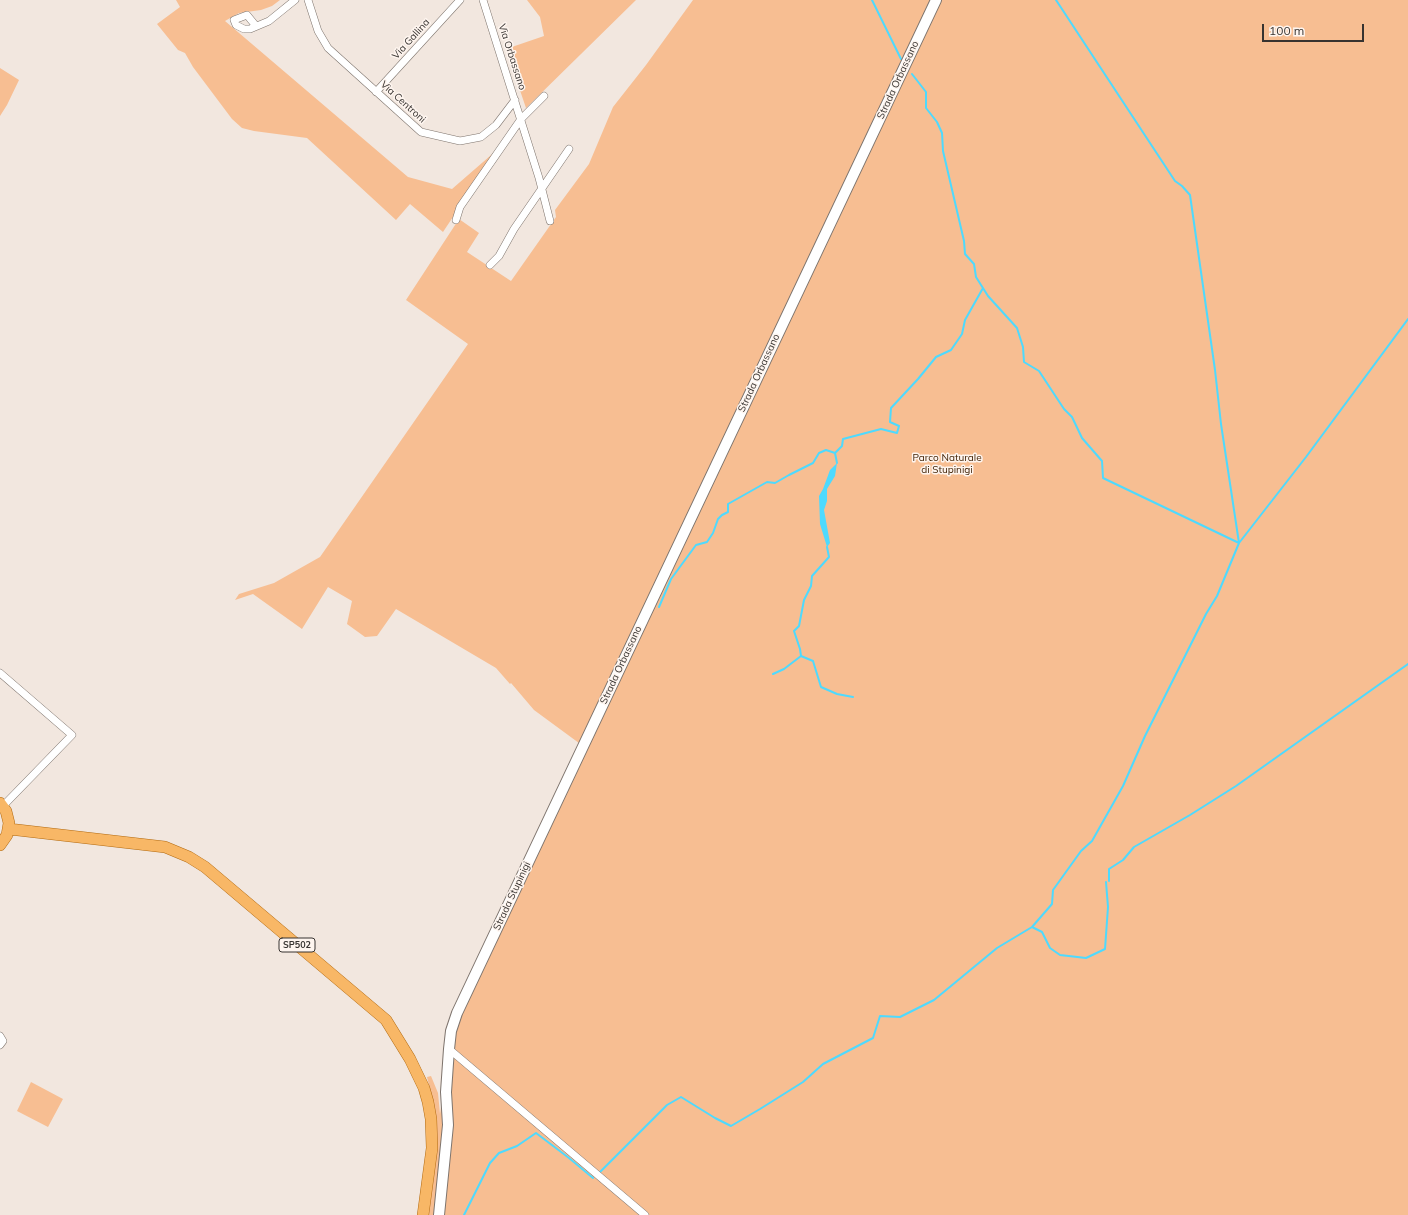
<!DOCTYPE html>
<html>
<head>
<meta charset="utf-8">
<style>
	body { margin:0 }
	#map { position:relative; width:1408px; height:1215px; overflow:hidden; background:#f2e7df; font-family:Mulish,sans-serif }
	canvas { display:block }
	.scale { position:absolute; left:1262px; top:24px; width:102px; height:18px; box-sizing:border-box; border:2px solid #373330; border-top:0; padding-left:5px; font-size:12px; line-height:14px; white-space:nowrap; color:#373330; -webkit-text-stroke:3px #fef5ef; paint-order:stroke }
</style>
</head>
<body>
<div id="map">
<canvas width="1408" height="1215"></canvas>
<div class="scale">100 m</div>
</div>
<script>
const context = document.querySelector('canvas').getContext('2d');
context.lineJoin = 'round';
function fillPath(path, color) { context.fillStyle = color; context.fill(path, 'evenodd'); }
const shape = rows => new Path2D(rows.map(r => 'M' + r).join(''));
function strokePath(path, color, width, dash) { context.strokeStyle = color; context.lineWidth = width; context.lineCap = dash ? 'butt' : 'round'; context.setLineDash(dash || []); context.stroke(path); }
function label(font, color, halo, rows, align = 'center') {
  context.font = font + ' Mulish,sans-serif'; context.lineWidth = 3; context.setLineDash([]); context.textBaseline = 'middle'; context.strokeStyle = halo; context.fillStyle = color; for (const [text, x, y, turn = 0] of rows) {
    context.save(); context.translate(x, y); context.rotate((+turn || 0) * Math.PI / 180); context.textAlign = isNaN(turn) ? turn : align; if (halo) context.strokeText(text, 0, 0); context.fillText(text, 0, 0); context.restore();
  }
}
const green = shape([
	[176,0,280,0,272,6,261,10,239,13,225,21,408,177,452,189,498,149,443,232,410,204,396,220,307,138,254,131,242,128,232,119,193,67,185,53,178,50,157,24,180,7],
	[527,0,636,0,526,108,506,49,544,36,540,17],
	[693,0,1408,0,1408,1215,428,1215,437,1135,434,1106,427,1077,431,1076,438,1093,440,1114,452,1029,583,746,534,710,511,683,510,684,496,668,396,609,377,636,365,637,347,624,352,601,328,587,302,629,253,594,235,600,239,594,274,583,320,557,468,344,406,300,459,219,479,233,467,252,511,281,556,217,555,210,589,164,613,107,646,65],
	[0,68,19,80,7,105,0,116],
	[31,1082,63,1099,48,1127,17,1111]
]);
const water = shape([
	[837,463,835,476,827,489,827,501,824,510,830,543,827,547,820,524,819,496,823,489,830,470]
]);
const stream = shape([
	[872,0,901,59],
	[1056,0,1175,181,1182,186,1190,195,1215,370,1221,424,1239,543],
	[912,74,926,92,926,108,937,122,942,133,943,151,964,241,965,254,974,264,976,277,988,296,1017,328,1023,347,1024,362,1039,371,1064,409,1072,417,1082,438,1102,461,1103,478,1239,543],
	[835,453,837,463],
	[659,607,671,579,696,545,707,542,713,533,718,519,722,515,728,512,728,504,767,482,775,483,789,475,813,463,819,453,826,450,835,453,842,446,843,439,881,429,897,433,899,426,890,422,891,408,918,379,936,357,951,350,962,334,965,320,983,288],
	[801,656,813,661,821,687,837,694,853,697],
	[773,674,784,669,801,656,800,649,794,631,799,626,804,600,811,586,812,576,829,557,827,547],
	[1109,881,1109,869,1123,860,1134,847,1190,815,1236,786,1408,664],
	[1032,927,1042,932,1050,948,1060,955,1086,958,1105,949,1108,907,1106,882],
	[599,1173,667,1105,681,1097,715,1118,731,1126,760,1109,803,1082,823,1064,873,1038,880,1016,900,1017,934,1000,997,948,1032,927,1052,904,1053,890,1081,851,1092,841,1123,786,1145,736,1206,614,1217,596,1239,543,1306,457,1408,319],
	[464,1215,490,1163,499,1153,517,1146,536,1133,569,1158,593,1178]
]);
const street = shape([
	[308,0,318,31,328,48,421,132,460,141,481,137,496,125,515,100],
	[483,0,539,178,550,221],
	[256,26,247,15,234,20,236,25,244,29,250,29,269,21,295,0],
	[376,92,460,0],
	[456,220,460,207,521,119,544,96],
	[490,265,499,256,514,229,569,149],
	[0,673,72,735,3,806],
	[0,1036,3,1041,0,1045],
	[449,1049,645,1215]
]);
const secondary = shape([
	[439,1215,448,1125,446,1092,449,1049,451,1031,457,1013,936,0]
]);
const primary = shape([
	[0,803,6,811,9,823,7,835,0,845],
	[9,829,165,847,189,857,205,867,386,1020,410,1059,424,1088,428,1102,431,1119,432,1148,423,1215]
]);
const shields = [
	[297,945,36]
];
const shieldNames = [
	["SP502",297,945]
];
const streetNames = [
	["Via Gallina",411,39,-48],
	["Via Orbassano",512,57,72],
	["Strada Orbassano",898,80,-65],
	["Via Centroni",403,102,42],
	["Strada Orbassano",759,373,-65],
	["Strada Orbassano",621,665,-65],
	["Strada Stupinigi",512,896,-65]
];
const parkNames = [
	["Parco Naturale",947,458],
	["di Stupinigi",947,470]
];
fillPath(green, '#f7be92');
fillPath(water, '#4edafe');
strokePath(stream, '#4edafe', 2);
strokePath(street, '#7e746d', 8);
strokePath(secondary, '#7e746d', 12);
strokePath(primary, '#b26a11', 12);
strokePath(street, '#fff', 7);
strokePath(secondary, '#fff', 10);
strokePath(primary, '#f8b766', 11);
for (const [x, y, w] of shields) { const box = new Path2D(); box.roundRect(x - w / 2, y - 7, w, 14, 3); context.fillStyle = '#fef5ef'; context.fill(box); strokePath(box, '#373330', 1); }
label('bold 9px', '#373330', null, shieldNames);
label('10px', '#373330', '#fef5ef', streetNames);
label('10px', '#402104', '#fef5ef', parkNames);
</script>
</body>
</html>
